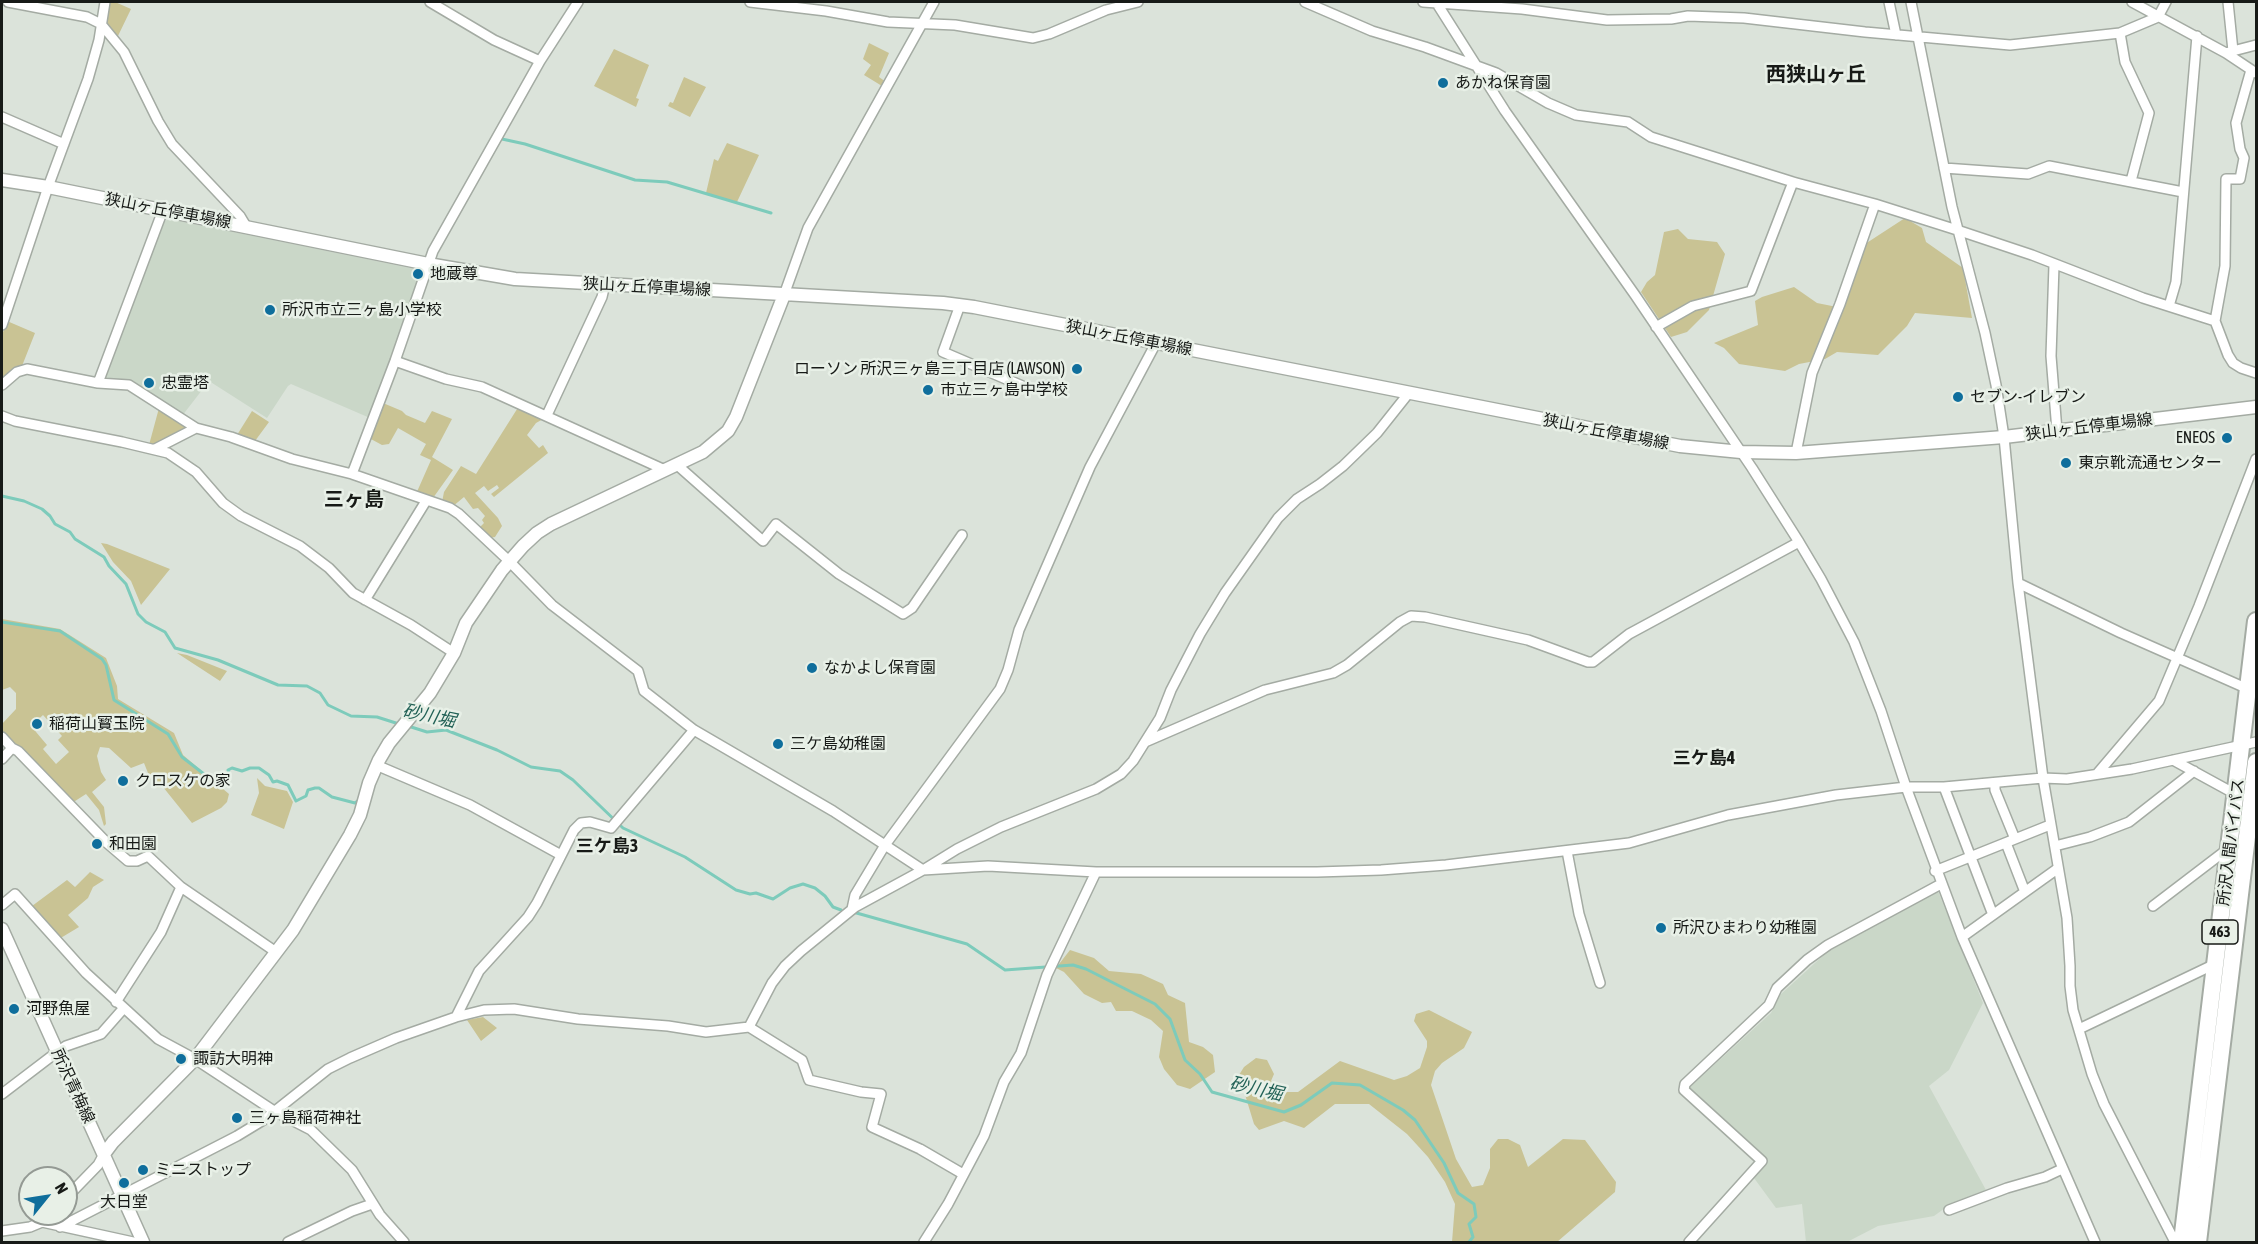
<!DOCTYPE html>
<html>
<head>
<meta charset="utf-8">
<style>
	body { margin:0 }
	#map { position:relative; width:2258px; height:1244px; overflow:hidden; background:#dbe3da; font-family:"Asap Condensed",sans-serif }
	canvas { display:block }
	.frame { position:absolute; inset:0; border:3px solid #171a17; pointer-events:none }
	.north { position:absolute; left:18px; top:1166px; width:60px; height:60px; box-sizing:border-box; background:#e8f0e7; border:2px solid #949a94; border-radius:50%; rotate:60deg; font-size:16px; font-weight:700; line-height:24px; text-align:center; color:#171a17 }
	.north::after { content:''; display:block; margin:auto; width:21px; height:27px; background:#0f6e9c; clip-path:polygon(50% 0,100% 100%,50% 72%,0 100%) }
</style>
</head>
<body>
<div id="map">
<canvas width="2258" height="1244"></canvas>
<div class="frame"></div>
<div class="north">N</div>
</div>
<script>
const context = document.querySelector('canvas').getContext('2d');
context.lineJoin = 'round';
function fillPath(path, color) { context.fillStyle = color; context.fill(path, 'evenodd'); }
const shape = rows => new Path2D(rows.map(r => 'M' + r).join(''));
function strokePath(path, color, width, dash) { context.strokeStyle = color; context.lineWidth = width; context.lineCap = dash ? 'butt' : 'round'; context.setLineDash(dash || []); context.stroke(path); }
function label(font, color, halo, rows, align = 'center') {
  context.font = font + ' "Asap Condensed","Noto Sans JP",sans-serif'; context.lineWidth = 5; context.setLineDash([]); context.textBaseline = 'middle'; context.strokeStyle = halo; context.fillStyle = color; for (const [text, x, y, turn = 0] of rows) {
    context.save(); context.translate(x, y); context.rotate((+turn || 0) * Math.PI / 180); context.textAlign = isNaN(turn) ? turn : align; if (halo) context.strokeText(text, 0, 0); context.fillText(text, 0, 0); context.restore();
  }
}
const built = shape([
	[169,219,415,269,414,277,421,279,370,418,291,384,288,386,267,418,209,381,182,416,133,382,107,381,104,376,163,222],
	[1938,891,1983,1003,1949,1070,1929,1086,1986,1190,1952,1203,1934,1216,1878,1226,1849,1241,1806,1242,1802,1204,1776,1208,1754,1178,1768,1161,1690,1092,1690,1087,1771,1013,1780,995,1827,952]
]);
const green = shape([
	[108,2,115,2,131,9,117,38,105,25],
	[869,43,889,53,879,77,886,82,882,86,864,75,871,65,863,59],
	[614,49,649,65,636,98,639,99,636,107,594,86],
	[684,77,706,87,690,117,668,106,670,102,673,103],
	[727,143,759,155,737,202,706,193,714,159,718,161],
	[1905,218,1922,228,1926,242,1963,268,1972,318,1915,313,1907,326,1878,355,1837,352,1825,359,1799,364,1785,371,1739,364,1724,348,1714,343,1758,325,1755,301,1762,297,1794,287,1817,303,1842,308,1862,246],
	[1678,229,1688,239,1717,242,1725,254,1709,310,1687,332,1671,337,1641,292,1647,282,1655,275,1664,232],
	[7,321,35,333,22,366,2,381,2,335],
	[383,403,402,411,406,415,425,423,432,411,452,419,432,457,453,470,433,498,416,494,431,460,420,455,426,444,398,428,389,444,382,445,369,438],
	[519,406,545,418,536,423,527,435,539,448,543,445,548,453,494,497,491,494,499,488,497,485,488,491,484,486,475,493,498,518,502,526,495,537,489,538,478,529,484,523,482,520,485,516,478,508,473,509,464,497,452,507,442,502,444,492,461,466,476,474],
	[159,408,187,426,186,431,154,447,149,445],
	[252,411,269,422,255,441,237,435],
	[101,543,107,544,170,569,141,605,131,581,113,562],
	[2,619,60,629,106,658,117,686,118,699,174,733,183,755,229,794,227,802,221,808,192,823,163,787,156,788,152,783,144,763,131,768,109,748,100,747,97,756,101,772,106,780,92,792,104,807,106,824,104,826,99,810,86,794,72,803,2,732,2,724,16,709,16,693,10,687,2,690],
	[43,715,62,736,58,740,69,752,56,764,43,749,47,745,31,726],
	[177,653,187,655,227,671,220,681],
	[257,778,265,786,287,791,293,802,284,829,251,815,259,793],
	[90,872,104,880,93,887,88,898,68,915,79,927,59,939,32,906,67,880,75,887],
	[1070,950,1094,958,1109,971,1141,974,1163,984,1168,995,1185,1003,1189,1042,1203,1047,1213,1055,1215,1072,1190,1089,1177,1085,1164,1069,1159,1057,1163,1031,1151,1020,1132,1011,1116,1011,1111,1002,1102,1003,1084,994,1064,972,1056,968],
	[1429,1010,1472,1032,1464,1048,1442,1063,1435,1071,1431,1085,1456,1159,1472,1187,1483,1185,1490,1168,1490,1149,1498,1139,1508,1139,1520,1145,1528,1167,1563,1139,1585,1140,1616,1182,1615,1192,1557,1242,1452,1242,1455,1204,1445,1182,1428,1157,1407,1134,1369,1104,1335,1104,1304,1128,1284,1121,1259,1130,1254,1124,1239,1075,1244,1067,1256,1058,1267,1060,1274,1074,1271,1081,1283,1092,1298,1092,1340,1061,1394,1080,1407,1076,1420,1068,1427,1047,1427,1041,1414,1021,1416,1014],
	[483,1017,497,1028,481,1041,467,1020]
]);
const stream = shape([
	[502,139,525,144,635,180,667,182,771,213],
	[2,496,24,501,42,509,50,516,55,524,70,532,75,539,104,557,109,566,126,584,138,614,146,622,165,632,175,648,218,660,278,685,307,686,320,693,328,705,351,716,377,717,399,724],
	[2,622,60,631,102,659,106,665,114,700,168,734,182,757,213,781,226,779,229,774,228,770,232,768,242,771,250,768,259,768,269,775,273,782,277,781,288,785,296,801,306,796,308,790,315,788,319,788,332,797,355,803,359,800],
	[408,726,427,732,446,730,497,750,531,767,560,771,573,780,623,828,685,857,736,890,750,894,756,893,773,899,790,888,803,884,815,888,825,896,833,907,841,910],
	[853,912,967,944,1005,970,1073,965,1086,969,1155,1004,1170,1019,1185,1060,1200,1074,1212,1092,1284,1112,1301,1105,1332,1083,1360,1085,1403,1110,1415,1120,1444,1163,1458,1193,1474,1204,1476,1217,1469,1224,1473,1237,1469,1242]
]);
const street = shape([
	[8,2,87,17,101,24,124,52,158,121,172,144,240,216,246,226],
	[430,2,494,40,540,61],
	[750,2,826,11,888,22,955,25,1033,38,1049,34,1106,10,1138,2],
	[1305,2,1372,31,1425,47,1496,73,1548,103,1576,115,1628,122,1651,137,1793,182,1875,204,1957,230,2032,255,2143,298,2215,321,2228,355,2233,363,2241,368,2256,373],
	[1423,2,1522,9,1607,20,1671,19,1688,16,1744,18,1865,32,2010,45,2120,33,2158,17,2166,2],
	[1436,2,1505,111,1635,295,1752,468,1799,542,1821,579,1854,642,1881,711,1906,787,1962,937,2095,1242],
	[1889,2,1896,35],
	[1911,2,1952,207,1985,333,1996,385,2004,437,2018,583,2043,778,2067,918,2070,966,2070,986,2073,1010,2092,1074,2104,1104,2175,1242],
	[2132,2,2226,53,2256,73],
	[2228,2,2233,51],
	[2120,33,2125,62,2149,113,2131,181],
	[2229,52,2256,45],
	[2,117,64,144],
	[1944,168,2028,174,2049,166,2183,192],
	[2054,265,2051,356,2057,431],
	[784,295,808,228,934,2],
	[960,305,943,352,1027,388],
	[2169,306,2176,282,2197,36],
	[2215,321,2225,266,2226,179,2240,179,2244,158,2240,149,2236,123,2251,70],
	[2,325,48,187,88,79,99,40,105,2],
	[1656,327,1693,306,1751,291,1793,182],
	[395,361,446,379,482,387,665,470],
	[98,383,163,210],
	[2,385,17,372,27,369,98,383,129,385,196,428,231,437,292,459,352,474,450,508,459,514,509,561,552,605,638,671,644,691,694,730,833,811,923,870,957,849,1001,827,1096,789,1121,774,1133,761,1160,718,1171,690,1200,634,1225,593,1278,518,1297,499,1320,484,1343,466,1377,433,1408,394],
	[547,415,602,297,605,284],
	[2,416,15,421,122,442,168,453,196,472,223,503,241,516,300,546,329,568,353,593,411,625,454,653],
	[155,449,196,428],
	[1796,453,1812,373,1840,304,1875,204],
	[676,464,763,541,776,524,839,574,903,614,912,608,962,535],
	[352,474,395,361,433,251,540,61,578,2],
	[2018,583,2121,633,2248,689],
	[365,600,426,501],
	[2,737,12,748,18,751,107,843,128,861,137,861,148,856,181,887,276,952],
	[1145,742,1265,690,1333,673,1347,665,1400,622,1411,616,1425,617,1528,640,1588,662,1593,662,1629,634,1799,542],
	[2,759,12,748],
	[2173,760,2237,795],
	[376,765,470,805,561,855],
	[2097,774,2159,701,2199,606,2256,459],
	[1995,783,1995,790,2015,839],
	[1944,787,1993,915],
	[2006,843,2025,892],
	[2055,846,2090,837,2129,822,2194,771],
	[1567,851,1579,914,1600,983],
	[1935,871,2050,825],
	[2,905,15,894,86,973,158,1039,195,1059,274,1111,311,1130,352,1170,380,1215,404,1242],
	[2153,906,2229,848],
	[852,909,855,895,885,845,1000,689,1008,670,1019,630,1090,467,1156,343],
	[1962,937,2057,869],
	[116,1002,161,932,181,887],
	[456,1017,479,971,528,917,537,903,574,830,581,823,590,822,611,828,694,730],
	[749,1027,802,1060,809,1080,861,1092,881,1094,872,1127,920,1149,963,1174],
	[2079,1029,2215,964],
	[2,1094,57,1052,66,1046,101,1034,123,1009],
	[66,1198,98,1165,104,1154],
	[1949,1210,2007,1188,2045,1177,2062,1169],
	[42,1222,133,1242],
	[60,1227,237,1136,265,1119,328,1069,350,1058,396,1038,456,1017,484,1010,514,1009,578,1019,668,1026,706,1032,749,1027,772,983,785,966,801,951,855,907,923,870,988,866,1096,872,1317,872,1381,870,1446,865,1629,843,1728,815,1836,795,1906,787,1944,787,2043,778,2067,779,2132,769,2256,742],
	[2,1231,30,1227,42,1222,50,1214],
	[288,1242,352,1211,372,1204],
	[924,1242,948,1204,984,1136,1004,1082,1021,1053,1047,975,1096,872],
	[1689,1242,1762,1161,1684,1090,1685,1084,1769,1005,1777,988,1807,960,1828,945,1941,884]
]);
const secondary = shape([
	[2,180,48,187,428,264,515,279,943,303,974,307,1680,446,1741,452,1796,453,2004,437,2256,407],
	[2,929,143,1242],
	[104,1154,113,1142,195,1059,293,930,350,835,360,815,369,783,379,760,389,743,430,693,454,653,466,623,502,570,523,546,537,533,551,524,703,452,728,431,736,417,784,295]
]);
const highway = shape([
	[2182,1242,2256,621],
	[2198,1242,2256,762]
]);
const markers = [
	[1443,83,6,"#0f6e9c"],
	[418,274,6,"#0f6e9c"],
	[270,310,6,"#0f6e9c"],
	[1077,369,6,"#0f6e9c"],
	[149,383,6,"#0f6e9c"],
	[928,390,6,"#0f6e9c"],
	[1958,397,6,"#0f6e9c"],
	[2227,438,6,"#0f6e9c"],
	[2066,463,6,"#0f6e9c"],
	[812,668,6,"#0f6e9c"],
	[37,724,6,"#0f6e9c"],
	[778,744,6,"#0f6e9c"],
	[123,781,6,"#0f6e9c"],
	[97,844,6,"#0f6e9c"],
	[1661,928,6,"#0f6e9c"],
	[14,1009,6,"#0f6e9c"],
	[181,1059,6,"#0f6e9c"],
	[237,1118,6,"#0f6e9c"],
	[143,1170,6,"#0f6e9c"],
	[124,1183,6,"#0f6e9c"]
];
const shields = [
	[2220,932,36]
];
const shieldNames = [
	["463",2220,932]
];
const poiNames = [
	["あかね保育園",1455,83],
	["地蔵尊",430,274],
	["所沢市立三ヶ島小学校",282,310],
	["ローソン 所沢三ヶ島三丁目店 (LAWSON)",1065,369,"right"],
	["忠霊塔",161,383],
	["市立三ヶ島中学校",940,390],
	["セブン-イレブン",1970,397],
	["ENEOS",2215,438,"right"],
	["東京靴流通センター",2078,463],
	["なかよし保育園",824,668],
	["稲荷山寳玉院",49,724],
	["三ケ島幼稚園",790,744],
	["クロスケの家",135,781],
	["和田園",109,844],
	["所沢ひまわり幼稚園",1673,928],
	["河野魚屋",26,1009],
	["諏訪大明神",193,1059],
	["三ヶ島稲荷神社",249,1118],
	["ミニストップ",155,1170],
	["大日堂",124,1202,"center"]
];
const streetNames = [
	["狭山ヶ丘停車場線",168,211,11],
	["狭山ヶ丘停車場線",647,287,3],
	["狭山ヶ丘停車場線",1129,338,11],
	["狭山ヶ丘停車場線",2089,427,-7],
	["狭山ヶ丘停車場線",1606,432,11],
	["所沢入間バイパス",2231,842,-83],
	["所沢青梅線",73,1086,65]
];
const waterNames = [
	["砂川堀",429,716,12],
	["砂川堀",1256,1089,13]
];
const neighbourhoodNames = [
	["三ケ島4",1704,758],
	["三ケ島3",607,846]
];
const quarterNames = [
	["西狭山ヶ丘",1816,75],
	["三ヶ島",354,500]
];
fillPath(built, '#cad7c8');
fillPath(green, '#c9c394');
strokePath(stream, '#7dcbbb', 3);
strokePath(street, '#a4aba3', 12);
strokePath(secondary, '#a4aba3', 15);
strokePath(highway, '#a4aba3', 20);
strokePath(street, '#fff', 9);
strokePath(secondary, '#fff', 12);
strokePath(highway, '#fff', 16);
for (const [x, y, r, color] of markers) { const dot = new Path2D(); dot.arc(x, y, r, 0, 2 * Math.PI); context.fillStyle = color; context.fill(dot); strokePath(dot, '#e8f0e7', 2); }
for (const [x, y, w] of shields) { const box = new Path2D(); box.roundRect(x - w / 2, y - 12, w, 24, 4.5); context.fillStyle = '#e8f0e7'; context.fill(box); strokePath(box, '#171a17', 1.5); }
label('bold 15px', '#171a17', null, shieldNames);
label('16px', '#171a17', '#e8f0e7', poiNames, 'left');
label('16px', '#171a17', '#e8f0e7', streetNames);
label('italic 18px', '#236257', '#e8f0e7', waterNames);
label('bold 18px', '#171a17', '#e8f0e7', neighbourhoodNames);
label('bold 20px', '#171a17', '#e8f0e7', quarterNames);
</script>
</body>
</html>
